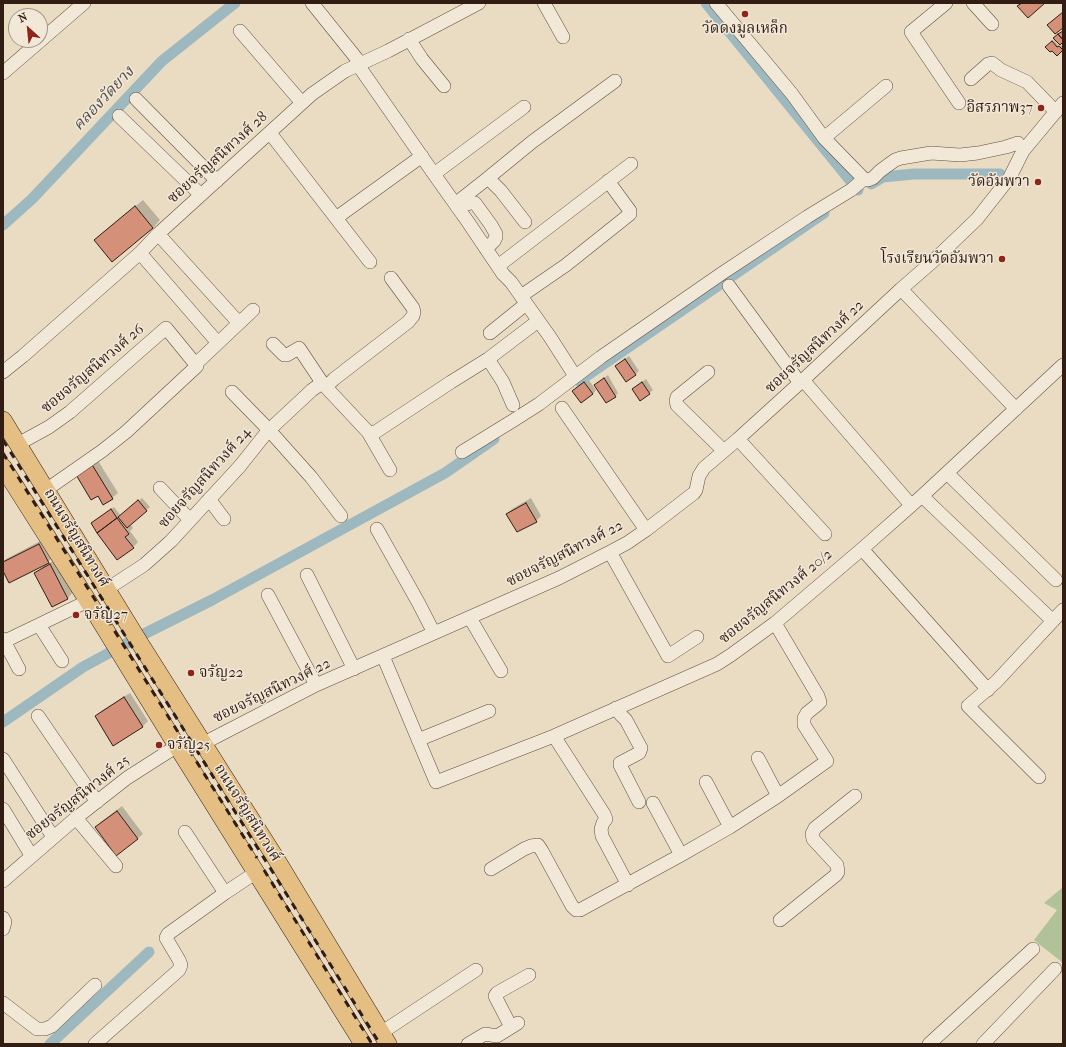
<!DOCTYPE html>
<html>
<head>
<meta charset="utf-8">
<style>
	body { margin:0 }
	#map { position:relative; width:1066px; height:1047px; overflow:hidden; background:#e9dcc3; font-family:"IM FELL French Canon",serif }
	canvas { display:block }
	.frame { position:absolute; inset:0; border:4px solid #321d15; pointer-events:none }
	.north { position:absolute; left:8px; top:8px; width:40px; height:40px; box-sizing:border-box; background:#f1e8d8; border:1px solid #a5978a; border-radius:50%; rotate:333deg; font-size:11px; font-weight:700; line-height:16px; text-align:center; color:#321d15 }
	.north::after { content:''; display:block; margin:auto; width:14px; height:18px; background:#8f2418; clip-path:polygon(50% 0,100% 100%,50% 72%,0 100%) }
</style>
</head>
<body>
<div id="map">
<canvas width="1066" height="1047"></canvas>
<div class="frame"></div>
<div class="north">N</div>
</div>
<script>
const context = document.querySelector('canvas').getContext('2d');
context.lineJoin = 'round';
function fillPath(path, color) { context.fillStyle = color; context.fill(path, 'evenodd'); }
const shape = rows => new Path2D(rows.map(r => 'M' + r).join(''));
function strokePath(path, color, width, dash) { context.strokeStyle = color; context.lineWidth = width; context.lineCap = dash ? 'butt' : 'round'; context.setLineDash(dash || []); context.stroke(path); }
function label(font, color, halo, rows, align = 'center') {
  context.font = font + ' "IM FELL French Canon","Noto Serif Thai",serif'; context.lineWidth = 3; context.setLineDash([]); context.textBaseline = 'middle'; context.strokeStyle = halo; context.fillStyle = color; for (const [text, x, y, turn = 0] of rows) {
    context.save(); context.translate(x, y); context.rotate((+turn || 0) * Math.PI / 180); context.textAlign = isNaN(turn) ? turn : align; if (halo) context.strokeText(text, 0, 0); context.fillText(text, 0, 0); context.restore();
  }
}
const green = shape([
	[1063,887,1063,963,1034,940,1057,910,1044,903]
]);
const shadow = shape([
	[1054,40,1059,46,1061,45,1063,48,1057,54,1047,47],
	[143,200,160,220,153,228,112,261,95,240,102,233],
	[629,356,639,371,627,381,616,366],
	[608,375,618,393,615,396,595,385],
	[588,379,596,390,593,394,573,391],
	[646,379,653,390,640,400,633,389],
	[97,459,118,493,112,498,98,495,76,473],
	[142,498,150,507,130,524,133,528,130,531,138,542,133,547,92,523,114,507,121,516],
	[531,498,541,516,536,521,507,514,512,509],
	[44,539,53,557,45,565,56,560,73,592,68,598,53,606,36,573,44,565,3,569,3,562,6,559],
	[130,693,148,721,143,726,96,716,101,711],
	[122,806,143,834,137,839,96,827,102,821]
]);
const canal = shape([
	[706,3,858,190],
	[871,184,883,177,914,174,1000,174],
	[3,225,32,199,162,61,235,3],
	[579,381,824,213],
	[3,722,83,667,144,634,212,600,445,473,494,439],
	[50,1044,149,952]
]);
const building = shape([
	[1022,3,1045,3,1028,18,1017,6,1022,3],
	[1063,12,1063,28,1055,34,1047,25,1063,12],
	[1063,31,1063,40,1058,34,1063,31],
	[1058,34,1063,40,1063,42,1060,45,1053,38,1058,34],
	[1052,41,1057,47,1059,46,1063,50,1057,56,1052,51,1050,52,1045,47,1052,41],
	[135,206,153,228,112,262,94,240,135,206],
	[625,359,636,375,626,382,615,366,625,359],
	[604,378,616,397,606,403,594,385,604,378],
	[584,382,593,394,581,403,572,391,584,382],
	[642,382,650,394,640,401,632,389,642,382],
	[91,463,113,499,103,505,98,496,91,500,75,473,91,463],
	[138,500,147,511,127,528,118,517,138,500],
	[526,503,537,522,517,532,506,514,526,503],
	[111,509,117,518,97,533,91,523,111,509],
	[117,518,129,534,125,537,134,548,117,560,97,533,117,518],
	[39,544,49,563,9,583,3,571,3,562,39,544],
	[50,564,68,599,52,607,34,573,50,564],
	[124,697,143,727,113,746,95,716,124,697],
	[117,811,138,839,116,856,95,827,117,811]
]);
const minor = shape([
	[312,3,361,64],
	[544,3,563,37],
	[716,3,792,94,824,138,864,179,868,180,873,178,880,171,895,160,901,158,931,153,960,155,978,153,1006,147,1018,143],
	[946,3,911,32,959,103],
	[973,3,992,24],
	[240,31,302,103],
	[409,39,422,59,444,86],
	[358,65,436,177,468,222,503,274,511,282,550,337,575,376],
	[3,73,84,3],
	[971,79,988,64,992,63,1001,70,1027,82,1056,112],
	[136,99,217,181],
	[119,116,201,195],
	[270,133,370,262],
	[824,138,886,86],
	[434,174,524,107],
	[488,178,532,142,615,81],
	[455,204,488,178,501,191,525,222],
	[457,207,470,203,475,203,491,225,496,234,496,237,494,241,486,249],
	[336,218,422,156],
	[158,234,239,323],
	[140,253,218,343],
	[498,266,631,164],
	[729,286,800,383],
	[901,289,1016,409],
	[521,296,566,265,630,214,630,211,608,181],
	[490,333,526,304],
	[273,344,284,355,287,355,299,348,323,384,368,432,390,470],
	[488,359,503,382,513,405],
	[200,360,253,310],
	[3,372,23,356,140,253,158,234,312,94,345,71,388,51,479,3],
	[708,372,677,397,676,401,677,405,724,451],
	[803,380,911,505],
	[328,388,329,384,334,379,408,322,413,316,414,312,413,308,391,278],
	[232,392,269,430,311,477,341,516],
	[562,408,646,530],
	[368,432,374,433,377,431,451,382,488,359,538,321],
	[738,439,825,534],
	[18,444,49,427,70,412,166,328,197,366,126,432,102,451,46,490],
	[462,452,514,420,539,404,601,357,721,274,807,217,851,190,864,179],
	[947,473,1056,580],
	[160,488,190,520],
	[922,496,1053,621],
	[209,499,224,519],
	[377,529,418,602,434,633],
	[862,549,988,690],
	[610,552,668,656,697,637],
	[307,575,354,669],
	[107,589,144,565,171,541,240,466,267,432,312,390,319,385,323,384],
	[268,595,316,685],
	[470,618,501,671],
	[39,625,62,661],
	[3,639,19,669],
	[3,642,88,601],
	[383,656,436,782,554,736,717,664,731,655,775,623,862,549,922,496,1063,365],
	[616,708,621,715,626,720,641,748,640,751,639,753,620,763,620,765,639,802],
	[38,716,97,802],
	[554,736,604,814,606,819,603,823,601,829,602,836,628,885],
	[418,740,489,711],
	[204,743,316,685,559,578,610,552,627,543,646,530,694,493,696,490,699,476,704,468,738,439,803,380,901,289,932,262,977,219,1010,177,1023,151,1063,103],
	[758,758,778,796],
	[3,759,53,837],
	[1039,777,968,706,996,682,1063,610],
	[706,782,730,827],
	[653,803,681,855],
	[3,809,31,855],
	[76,818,116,866],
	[185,832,225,893],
	[491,869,524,849,531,846,538,845,542,851,572,906,576,910,580,910,681,855,730,827,778,796,827,761,804,725,804,718,807,713,817,705,820,702,818,696,775,623],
	[3,881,76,818,127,778,177,746],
	[3,918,5,922,3,929],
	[780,920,836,875,838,872,837,865,813,839,812,834,815,828,855,796],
	[3,1003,37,1029,45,1029,52,1026,95,985],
	[511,1027,495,996,497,993,529,975],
	[381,1033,476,970],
	[95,1044,179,970,181,965,179,960,166,938,168,934,225,893,255,873],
	[468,1044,485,1034,497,1036,518,1023],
	[929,1044,1033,949],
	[983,1044,1055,969]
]);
const major = shape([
	[3,420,141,645,275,857,388,1044],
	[3,467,88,601,177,746,363,1044]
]);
const rail = shape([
	[3,440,380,1044],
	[3,453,257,858],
	[264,870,372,1044]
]);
const markers = [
	[745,14,4,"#8f2418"],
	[1041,108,4,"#8f2418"],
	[1038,182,4,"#8f2418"],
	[1002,259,4,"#8f2418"],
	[76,615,4,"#8f2418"],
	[191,673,4,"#8f2418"],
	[159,745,4,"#8f2418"]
];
const poiNames = [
	["วัดดงมูลเหล็ก",745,29,"center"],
	["อิสรภาพ37",1033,108],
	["วัดอัมพวา",1030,182],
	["โรงเรียนวัดอัมพวา",994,259],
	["จรัญ27",84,615,"left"],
	["จรัญ22",199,673,"left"],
	["จรัญ25",167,745,"left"]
];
const streetNames = [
	["ซอยจรัญสนิทวงศ์ 28",218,158,-42],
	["ซอยจรัญสนิทวงศ์ 22",815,347,-43],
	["ซอยจรัญสนิทวงศ์ 26",93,369,-40],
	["ซอยจรัญสนิทวงศ์ 24",205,478,-48],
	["ถนนจรัญสนิทวงศ์",76,538,59],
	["ซอยจรัญสนิทวงศ์ 22",565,554,-27],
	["ซอยจรัญสนิทวงศ์ 20/2",776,597,-39],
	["ซอยจรัญสนิทวงศ์ 22",272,691,-26],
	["ซอยจรัญสนิทวงศ์ 25",78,798,-38],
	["ถนนจรัญสนิทวงศ์",247,813,58]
];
const waterNames = [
	["คลองวัดยาง",104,99,-47]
];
fillPath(green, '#b1c298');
fillPath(shadow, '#0003');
strokePath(canal, '#9db9bf', 11);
fillPath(building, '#d59079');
strokePath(building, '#321d15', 1);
strokePath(minor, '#604d40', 14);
strokePath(major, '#321d15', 18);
strokePath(minor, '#f1e8d8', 13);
strokePath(major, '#e4be82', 17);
strokePath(rail, '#321d15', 3, [7, 7]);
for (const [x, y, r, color] of markers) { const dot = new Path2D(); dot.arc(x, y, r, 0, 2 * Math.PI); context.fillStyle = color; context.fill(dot); strokePath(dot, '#f1e8d8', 1.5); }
label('15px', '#321d15', '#f1e8d8', poiNames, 'right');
label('15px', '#321d15', '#f1e8d8', streetNames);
label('italic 16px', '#524c48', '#f1e8d8', waterNames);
</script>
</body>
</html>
